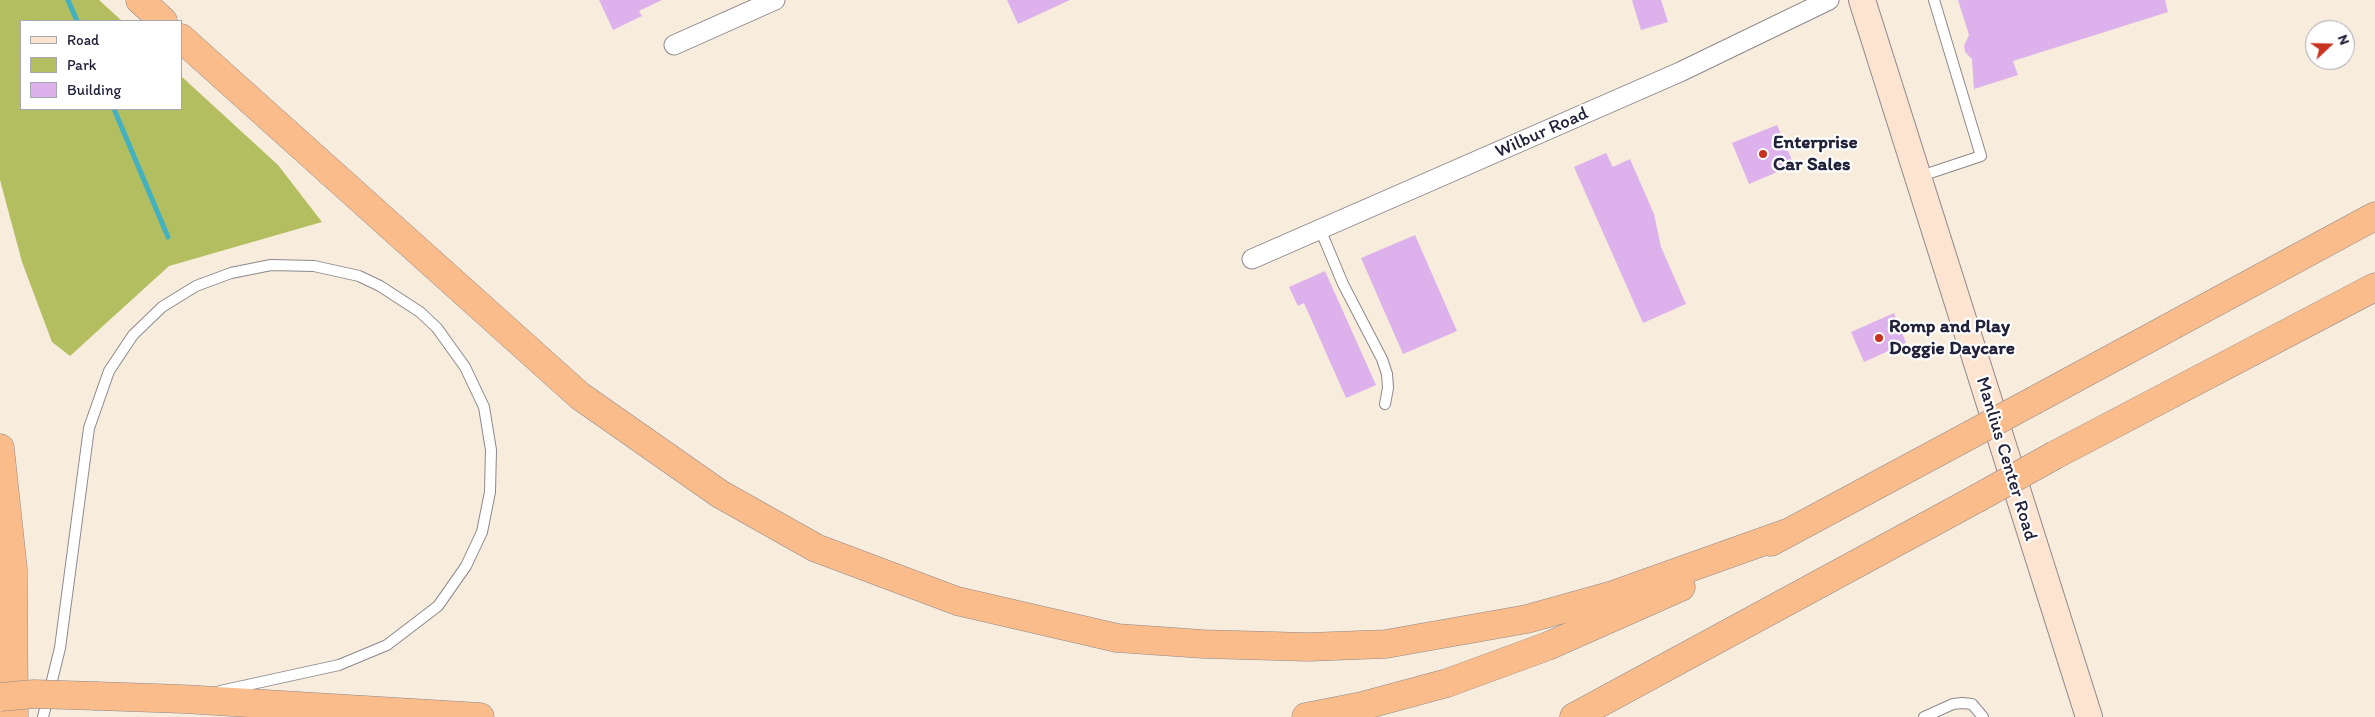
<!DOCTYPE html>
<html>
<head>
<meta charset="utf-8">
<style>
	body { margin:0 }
	#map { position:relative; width:2375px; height:717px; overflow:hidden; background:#f8eddc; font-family:Itim,sans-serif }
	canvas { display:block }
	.legend { position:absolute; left:20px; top:20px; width:162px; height:90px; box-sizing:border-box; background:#fff; border:1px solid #a7a7b1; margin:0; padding:6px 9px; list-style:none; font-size:15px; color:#22223b }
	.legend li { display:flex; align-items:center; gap:10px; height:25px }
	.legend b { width:25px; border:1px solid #a7a7b1 }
	.north { position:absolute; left:2305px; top:20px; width:50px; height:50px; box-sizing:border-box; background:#fff; border:1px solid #a7a7b1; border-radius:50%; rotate:69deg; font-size:14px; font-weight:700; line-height:20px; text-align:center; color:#22223b }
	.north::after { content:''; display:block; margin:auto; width:18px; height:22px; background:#c8321e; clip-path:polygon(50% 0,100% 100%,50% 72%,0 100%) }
</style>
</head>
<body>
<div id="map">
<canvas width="2375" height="717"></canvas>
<ul class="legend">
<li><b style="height:6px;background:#fde4d1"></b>Road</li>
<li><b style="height:14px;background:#b2be60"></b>Park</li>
<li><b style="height:14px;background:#dcb1ec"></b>Building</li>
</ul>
<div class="north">N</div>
</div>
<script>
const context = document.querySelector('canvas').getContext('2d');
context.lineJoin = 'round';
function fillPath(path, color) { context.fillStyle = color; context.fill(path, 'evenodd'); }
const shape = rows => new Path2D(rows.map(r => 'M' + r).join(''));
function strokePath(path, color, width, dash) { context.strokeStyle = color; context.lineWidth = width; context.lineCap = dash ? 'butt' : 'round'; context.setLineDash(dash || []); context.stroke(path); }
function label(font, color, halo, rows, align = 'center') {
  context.font = font + ' Itim,sans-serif'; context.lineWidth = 4.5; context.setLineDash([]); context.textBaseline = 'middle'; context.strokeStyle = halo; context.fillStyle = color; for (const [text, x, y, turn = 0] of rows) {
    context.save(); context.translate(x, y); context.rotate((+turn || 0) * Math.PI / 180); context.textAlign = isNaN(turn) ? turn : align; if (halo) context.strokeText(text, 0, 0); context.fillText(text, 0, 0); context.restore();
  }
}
const green = shape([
	[0,0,99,0,122,21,21,21,21,109,181,109,181,76,278,165,322,222,169,266,70,356,52,342,22,262,0,180]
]);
const stream = shape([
	[68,0,77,21],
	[114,109,168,237]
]);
const building = shape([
	[599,0,662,0,639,11,642,16,613,30],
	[1007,0,1070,0,1018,24],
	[1632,0,1661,0,1668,22,1641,30],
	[1958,0,2165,0,2168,12,2013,61,2018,75,1974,89,1972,59,1965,52,1964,46,1969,35],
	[1777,125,1794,165,1749,184,1732,143],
	[1606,153,1613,167,1630,159,1654,214,1661,247,1686,304,1643,323,1574,167],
	[1415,235,1457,331,1403,354,1361,258],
	[1325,271,1376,385,1346,398,1304,303,1298,306,1289,287],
	[1894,313,1906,343,1864,362,1851,332]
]);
const service = shape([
	[1918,177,1981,156,1934,0],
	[1320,229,1343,284,1382,359,1387,374,1388,388,1385,404],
	[43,717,60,648,89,428,109,371,133,335,162,307,196,286,231,273,271,265,314,266,359,276,380,286,420,312,437,328,465,367,484,407,491,450,490,492,482,532,466,566,438,606,387,645,339,665,220,691],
	[1924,717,1953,704,1962,703,1972,704,1983,717]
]);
const minor = shape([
	[674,45,775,0],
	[1252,259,1680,72,1829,0]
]);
const secondary = shape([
	[1862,0,2089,717]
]);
const motorway = shape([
	[140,0,163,21],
	[181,38,580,396,720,494,816,548,957,601,1117,638,1203,644,1308,647,1386,644,1527,619,1613,595,1787,533],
	[2035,400,2375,216],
	[0,448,13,569,14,717],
	[2055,455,2375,287],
	[1771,542,1957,442],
	[97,696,183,699,480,717],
	[1306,717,1362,706,1447,683,1548,646,1681,587],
	[1574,717,1976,499]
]);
const motorwayBridge = shape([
	[1957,442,2035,400],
	[1976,499,2055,455],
	[0,697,34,694,97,696]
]);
const markers = [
	[1763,154,5,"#c8321e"],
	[1879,338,5,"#c8321e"]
];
const streetNames = [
	["Wilbur Road",1542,133,-24],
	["Manlius Center Road",2006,459,73]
];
const poiNames = [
	["Enterprise",1773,143],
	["Car Sales",1773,165],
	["Romp and Play",1889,327],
	["Doggie Daycare",1889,349]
];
fillPath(green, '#b2be60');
strokePath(stream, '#44b1c0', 5);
fillPath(building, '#dcb1ec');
strokePath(service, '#8d888c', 12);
strokePath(minor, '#8d888c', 21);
strokePath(secondary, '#8d888c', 28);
strokePath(motorway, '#8d888c', 29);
strokePath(service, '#fff', 10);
strokePath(minor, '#fff', 19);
strokePath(secondary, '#fde4d1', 26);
strokePath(motorway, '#fabc8b', 28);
strokePath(motorwayBridge, '#8d888c', 29, []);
strokePath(motorwayBridge, '#fabc8b', 28);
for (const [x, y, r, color] of markers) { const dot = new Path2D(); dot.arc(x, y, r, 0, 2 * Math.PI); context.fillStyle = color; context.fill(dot); strokePath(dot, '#fff', 2); }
label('19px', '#22223b', '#fff', streetNames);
label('bold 19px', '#22223b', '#fff', poiNames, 'left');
</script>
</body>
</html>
